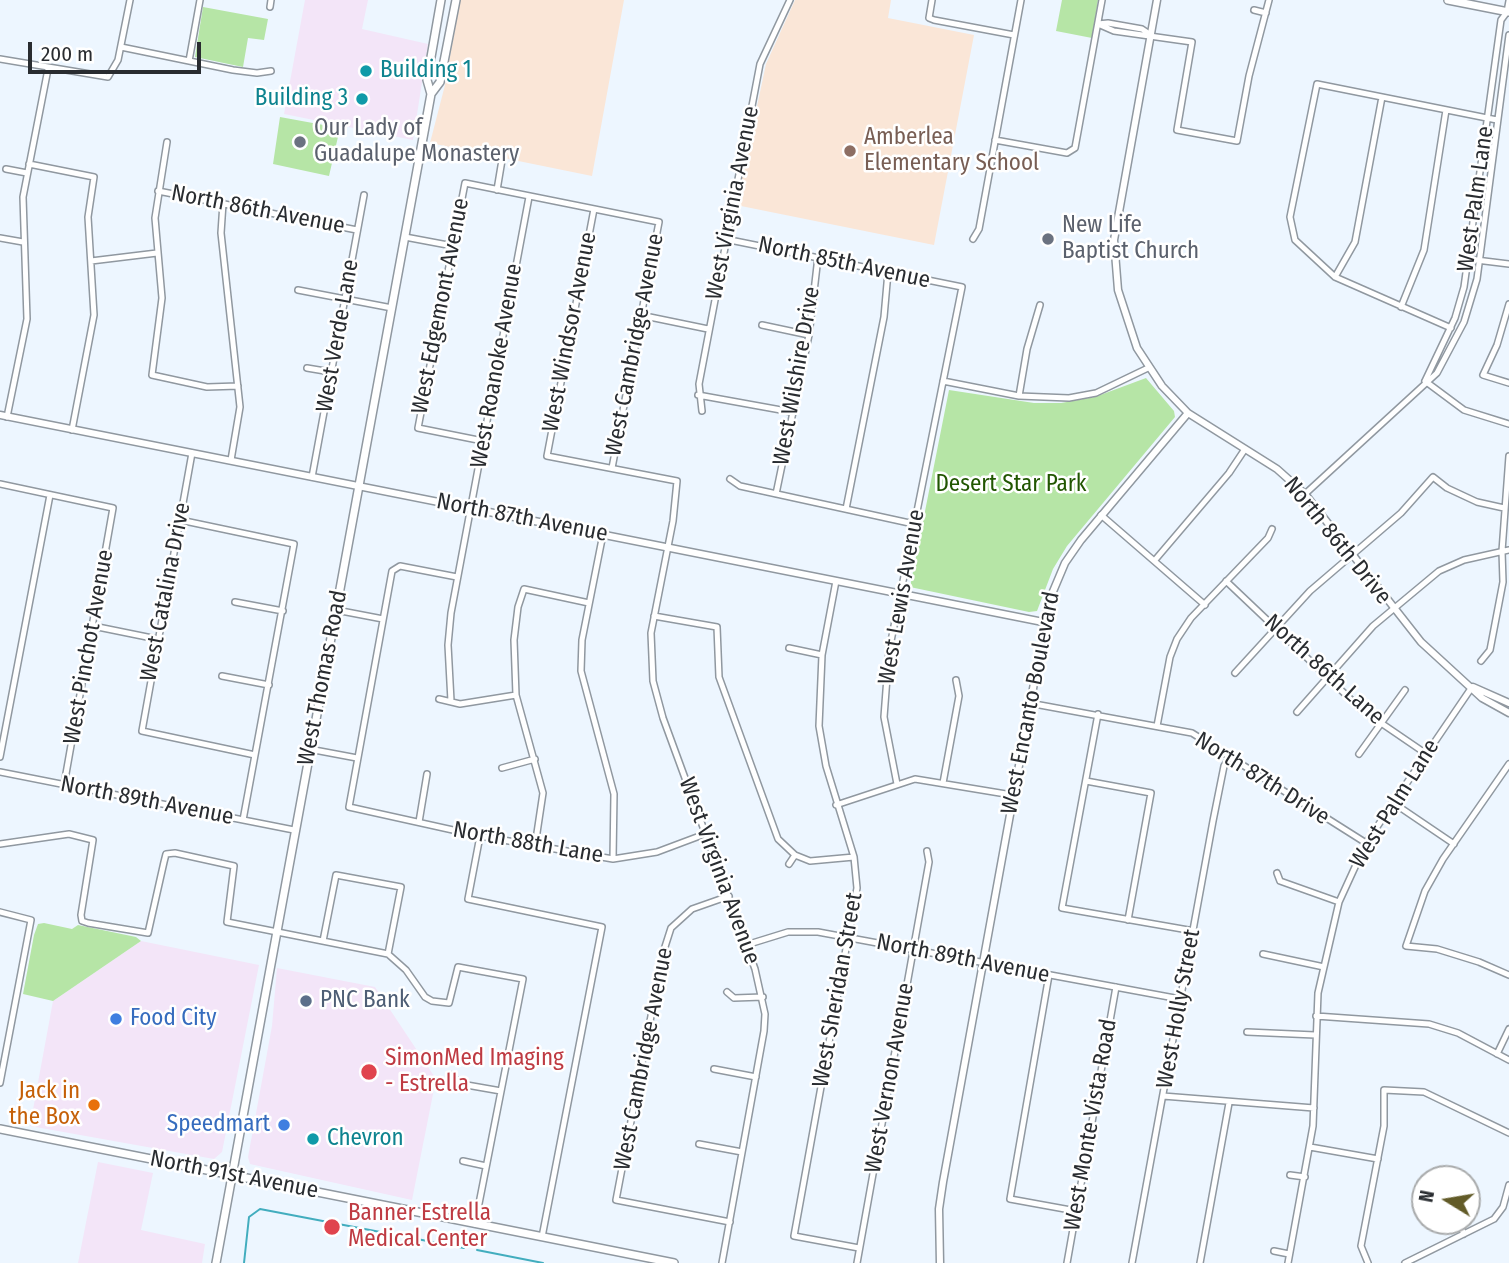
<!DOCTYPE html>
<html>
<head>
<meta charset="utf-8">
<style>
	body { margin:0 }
	#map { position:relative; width:1509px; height:1263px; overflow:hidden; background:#edf6ff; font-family:"Fira Sans Condensed",sans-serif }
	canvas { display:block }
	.north { position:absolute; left:1411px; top:1165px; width:70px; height:70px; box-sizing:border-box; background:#fff; border:2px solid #a9abac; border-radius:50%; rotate:281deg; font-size:19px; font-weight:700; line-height:28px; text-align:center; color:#292c30 }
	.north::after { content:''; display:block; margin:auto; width:24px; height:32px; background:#625b28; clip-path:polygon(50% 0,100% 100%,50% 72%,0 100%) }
	.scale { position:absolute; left:28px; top:42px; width:173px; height:32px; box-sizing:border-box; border:4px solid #292c30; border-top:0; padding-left:9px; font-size:21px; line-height:24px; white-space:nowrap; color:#292c30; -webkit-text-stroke:5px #fff; paint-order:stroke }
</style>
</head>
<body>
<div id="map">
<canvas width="1509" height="1263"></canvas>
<div class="north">N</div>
<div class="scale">200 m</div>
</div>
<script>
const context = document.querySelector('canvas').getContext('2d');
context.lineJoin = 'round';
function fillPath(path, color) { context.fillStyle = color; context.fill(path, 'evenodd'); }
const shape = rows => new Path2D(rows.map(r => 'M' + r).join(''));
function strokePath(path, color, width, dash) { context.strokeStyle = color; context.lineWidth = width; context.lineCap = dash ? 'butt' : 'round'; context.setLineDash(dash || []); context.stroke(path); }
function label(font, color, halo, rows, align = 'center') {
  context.font = font + ' "Fira Sans Condensed",sans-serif'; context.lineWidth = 5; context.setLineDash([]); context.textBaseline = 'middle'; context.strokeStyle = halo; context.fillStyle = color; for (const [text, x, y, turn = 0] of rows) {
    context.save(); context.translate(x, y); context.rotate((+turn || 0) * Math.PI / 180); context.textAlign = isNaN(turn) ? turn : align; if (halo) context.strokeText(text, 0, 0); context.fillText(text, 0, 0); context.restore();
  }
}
const commercial = shape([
	[305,0,368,0,362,29,428,44,413,140,284,114],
	[141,941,259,965,222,1152,214,1159,30,1126,53,1001],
	[277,968,375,987,436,1079,412,1200,250,1164,248,1157,272,1026],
	[98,1162,153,1173,141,1230,205,1244,202,1263,78,1263]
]);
const education = shape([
	[460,0,624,0,592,176,430,143,445,85],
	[795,0,891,0,888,18,974,35,934,245,736,205,766,64]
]);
const green = shape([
	[1062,0,1098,0,1092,38,1056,31],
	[203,7,268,19,264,40,248,38,243,67,195,57],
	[280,117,340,128,329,176,273,164],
	[1146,378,1174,411,1175,417,1067,546,1053,569,1037,611,1029,612,910,587,949,390,1034,403,1061,403,1095,397],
	[44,923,72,929,78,925,136,937,141,941,53,1001,23,994,34,935,38,924]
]);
const stream = shape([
	[477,1250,543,1263],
	[244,1263,249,1217,260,1209,464,1248]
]);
const minor = shape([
	[932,0,929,18,934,20,1014,35],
	[270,7,271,0],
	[1254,10,1266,13],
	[1098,24,1114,31,1192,42,1177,130,1237,141,1249,76,1269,0],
	[1098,24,1108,23,1142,29,1151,35],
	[121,47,233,70,257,73,271,71],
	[0,59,108,77,118,60,130,0],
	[189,61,200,0],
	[995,140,1067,153,1075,148,1102,0],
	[167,142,155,218,162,298,152,375,207,387,238,386],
	[29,164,94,177,88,217,94,315,72,430],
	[6,169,27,173],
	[497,190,502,160],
	[158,191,357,230],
	[223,203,221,233,240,407,231,460],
	[594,209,547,456,677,481,673,521,651,633,653,681,663,718,755,969,765,1014,764,1031,722,1263],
	[405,237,453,246],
	[0,238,23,242],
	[725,239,962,287,889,651,884,717,897,784],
	[973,239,979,229,1021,0],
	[1468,259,1509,264],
	[91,261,157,253],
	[1335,277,1355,242,1382,97],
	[298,290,392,308],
	[1509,304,1497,345,1483,375,1509,383],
	[1401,307,1424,250,1446,110],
	[640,315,708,329],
	[762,325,809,335],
	[1451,328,1335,277,1295,240,1290,217,1317,84,1497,120],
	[307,368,331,372],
	[943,381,1019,396,1069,398,1096,393,1148,368],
	[1425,381,1455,318,1464,287,1501,20,1507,12,1509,1],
	[1425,381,1464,410,1509,424],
	[698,395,792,412],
	[1019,396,1027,349,1040,305],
	[702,411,699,384,760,64,790,0],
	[7,417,27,319,23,197,48,69],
	[483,441,418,428,465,183,659,222,612,468],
	[192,453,142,731,255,755],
	[312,477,364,195],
	[730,479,740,486,914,524],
	[0,484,113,508,64,785],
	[776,494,809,335,818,257],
	[1305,494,1437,373,1464,322,1477,279,1509,35],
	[846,509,884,317,888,272],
	[1101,515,1205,605],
	[180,520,294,544,243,820],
	[603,534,582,640,581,671,614,794,613,859],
	[1155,560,1229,473,1245,449],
	[457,577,400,566,392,571,349,807,480,836,613,859,657,852,705,834],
	[836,581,822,655,819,726,826,766,854,857,857,888,794,1236,859,1248],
	[1226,581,1362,710,1425,753],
	[235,602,283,611],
	[336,610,383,619],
	[654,616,717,627,719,677,778,839,795,855,810,861,854,857],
	[93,626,157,639],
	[789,648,822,655],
	[1481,661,1490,650,1503,582,1502,551,1509,456],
	[1235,673,1310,591,1401,513,1433,477,1447,488,1477,502,1504,508],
	[222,676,269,685],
	[439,699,460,704,516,695],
	[451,701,448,645,451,613,529,197],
	[1029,703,1192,733,1366,843],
	[1297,712,1373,626,1439,571,1464,560,1509,550],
	[1098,714,1062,908,1194,931],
	[1157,726,1170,657,1177,639,1191,618,1268,538,1272,529],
	[309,749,357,758],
	[1359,754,1405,690],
	[0,757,50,495],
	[1509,764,1443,859,1425,891,1406,946,1437,949,1479,962,1509,975],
	[502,768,535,759],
	[0,772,294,830],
	[1086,781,1151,793,1128,920],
	[943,783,959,696,956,680],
	[1392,802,1454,844],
	[836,805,915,779,1012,795],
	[419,822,427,774],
	[480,836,468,899,602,927,542,1237],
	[0,844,69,834,93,840,81,915,82,921,88,923,148,933,164,862,166,854,175,853,234,866,227,922,388,954,406,970,425,997,432,1001,449,1003,458,967,523,979,475,1224],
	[535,846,543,793,516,695,514,640,518,607,524,589,589,603],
	[789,864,795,855],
	[1277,873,1280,881,1339,902],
	[729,896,692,909,671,928,663,953,616,1200,730,1222],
	[0,912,31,920,0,1083],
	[323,941,336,875,401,887,388,954],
	[746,945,788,932,818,932,1180,999],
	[1263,954,1324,967],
	[1049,975,1010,1199,1076,1211],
	[727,992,734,998,763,997],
	[1316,1016,1429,1024,1458,1033,1509,1060],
	[1247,1032,1315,1035],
	[1497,1054,1509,1029],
	[714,1069,756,1077],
	[451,1075,461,1084,501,1091],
	[1163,1096,1314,1108],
	[699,1144,742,1152],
	[1310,1147,1378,1159],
	[463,1161,486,1166],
	[1290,1175,1305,1177],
	[1458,1221,1464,1234],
	[1274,1251,1289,1254],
	[857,1263,929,862,927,851],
	[1067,1263,1116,987],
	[1132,1263,1213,821,1224,766,1230,757],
	[1200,1263,1229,1103],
	[1288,1263,1313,1126,1318,993,1339,902,1366,843,1472,687],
	[1368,1263,1361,1246,1384,1126,1384,1090,1424,1092,1509,1133],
	[1405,1263,1494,1219,1503,1207,1509,1185]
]);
const tertiary = shape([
	[1157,0,1114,240,1118,290,1137,348,1162,386,1188,413,1277,469,1305,494,1421,642,1482,698,1509,713],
	[0,415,1043,622],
	[1473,687,1509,703],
	[940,1263,939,1209,943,1182,1049,601,1065,563,1081,540,1188,413]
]);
const secondary = shape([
	[1448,0,1509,12],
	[431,94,427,80,441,0],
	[0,1129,674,1263],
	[216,1263,427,116,431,94,440,82,456,0]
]);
const markers = [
	[366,71,7,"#0f9aa8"],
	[362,99,7,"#0f9aa8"],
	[300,142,7,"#6b7280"],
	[850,151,7,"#8d6e63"],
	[1048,239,7,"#6b7280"],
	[306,1001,7,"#5c6f8a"],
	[116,1019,7,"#3f7fe0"],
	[369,1072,9,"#e0444e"],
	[94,1105,7,"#e8710a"],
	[284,1125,7,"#3f7fe0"],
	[313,1139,7,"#0f9aa8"],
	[332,1227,9,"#e0444e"]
];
const cultureNames = [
	["Building 1",380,71],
	["Building 3",348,99,"right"],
	["Chevron",327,1139]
];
const worshipNames = [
	["Our Lady of",314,129],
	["Guadalupe Monastery",314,155],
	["New Life",1062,226],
	["Baptist Church",1062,252]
];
const educationNames = [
	["Amberlea",864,138],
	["Elementary School",864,164]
];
const streetNames = [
	["West Palm Lane",1476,199,-82],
	["West Virginia Avenue",733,203,-79],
	["North 86th Avenue",258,210,11],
	["North 85th Avenue",844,263,12],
	["West Edgemont Avenue",441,306,-79],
	["West Windsor Avenue",570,332,-79],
	["West Verde Lane",338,336,-80],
	["West Cambridge Avenue",635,345,-79],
	["West Roanoke Avenue",497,366,-80],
	["West Wilshire Drive",797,376,-80],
	["North 87th Avenue",522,518,11],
	["North 86th Drive",1337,541,51],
	["West Catalina Drive",166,592,-79],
	["West Lewis Avenue",902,597,-80],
	["West Pinchot Avenue",89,647,-80],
	["North 86th Lane",1324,670,42],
	["West Thomas Road",323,678,-79],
	["West Encanto Boulevard",1031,703,-79],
	["North 87th Drive",1262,779,32],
	["North 89th Avenue",147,801,11],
	["West Palm Lane",1395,804,-58],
	["North 88th Lane",528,843,10],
	["West Virginia Avenue",719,871,70],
	["North 89th Avenue",963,959,11],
	["West Sheridan Street",838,990,-80],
	["West Holly Street",1179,1009,-80],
	["West Cambridge Avenue",644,1059,-79],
	["West Vernon Avenue",890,1078,-80],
	["West Monte Vista Road",1091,1125,-80],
	["North 91st Avenue",234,1175,11]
];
const parkNames = [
	["Desert Star Park",1011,485]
];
const serviceNames = [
	["PNC Bank",320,1001]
];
const shopNames = [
	["Food City",130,1019],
	["Speedmart",270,1125,"right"]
];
const healthNames = [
	["SimonMed Imaging",385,1059],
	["- Estrella",385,1085],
	["Banner Estrella",348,1214],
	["Medical Center",348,1240]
];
const foodNames = [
	["Jack in",80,1092],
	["the Box",80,1118]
];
fillPath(commercial, '#f3e5f8');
fillPath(education, '#fae6d7');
fillPath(green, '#b6e5a6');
strokePath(stream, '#42adbe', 2);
strokePath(minor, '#9098a0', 8);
strokePath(tertiary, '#9098a0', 9);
strokePath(secondary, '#9098a0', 10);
strokePath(minor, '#fff', 5);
strokePath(tertiary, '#fff', 6);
strokePath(secondary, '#fff', 7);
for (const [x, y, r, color] of markers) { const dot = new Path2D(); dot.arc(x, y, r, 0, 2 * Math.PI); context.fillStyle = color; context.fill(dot); strokePath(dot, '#fff', 2.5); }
label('23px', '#0d838f', '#fff', cultureNames, 'left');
label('23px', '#5b616d', '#fff', worshipNames, 'left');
label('23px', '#785e54', '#fff', educationNames, 'left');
label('23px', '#292c30', '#fff', streetNames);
label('23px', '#215601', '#fff', parkNames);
label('23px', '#4e5e75', '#fff', serviceNames, 'left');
label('23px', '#366cbe', '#fff', shopNames, 'left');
label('23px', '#be3a42', '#fff', healthNames, 'left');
label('23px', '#c56008', '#fff', foodNames, 'right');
</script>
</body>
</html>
